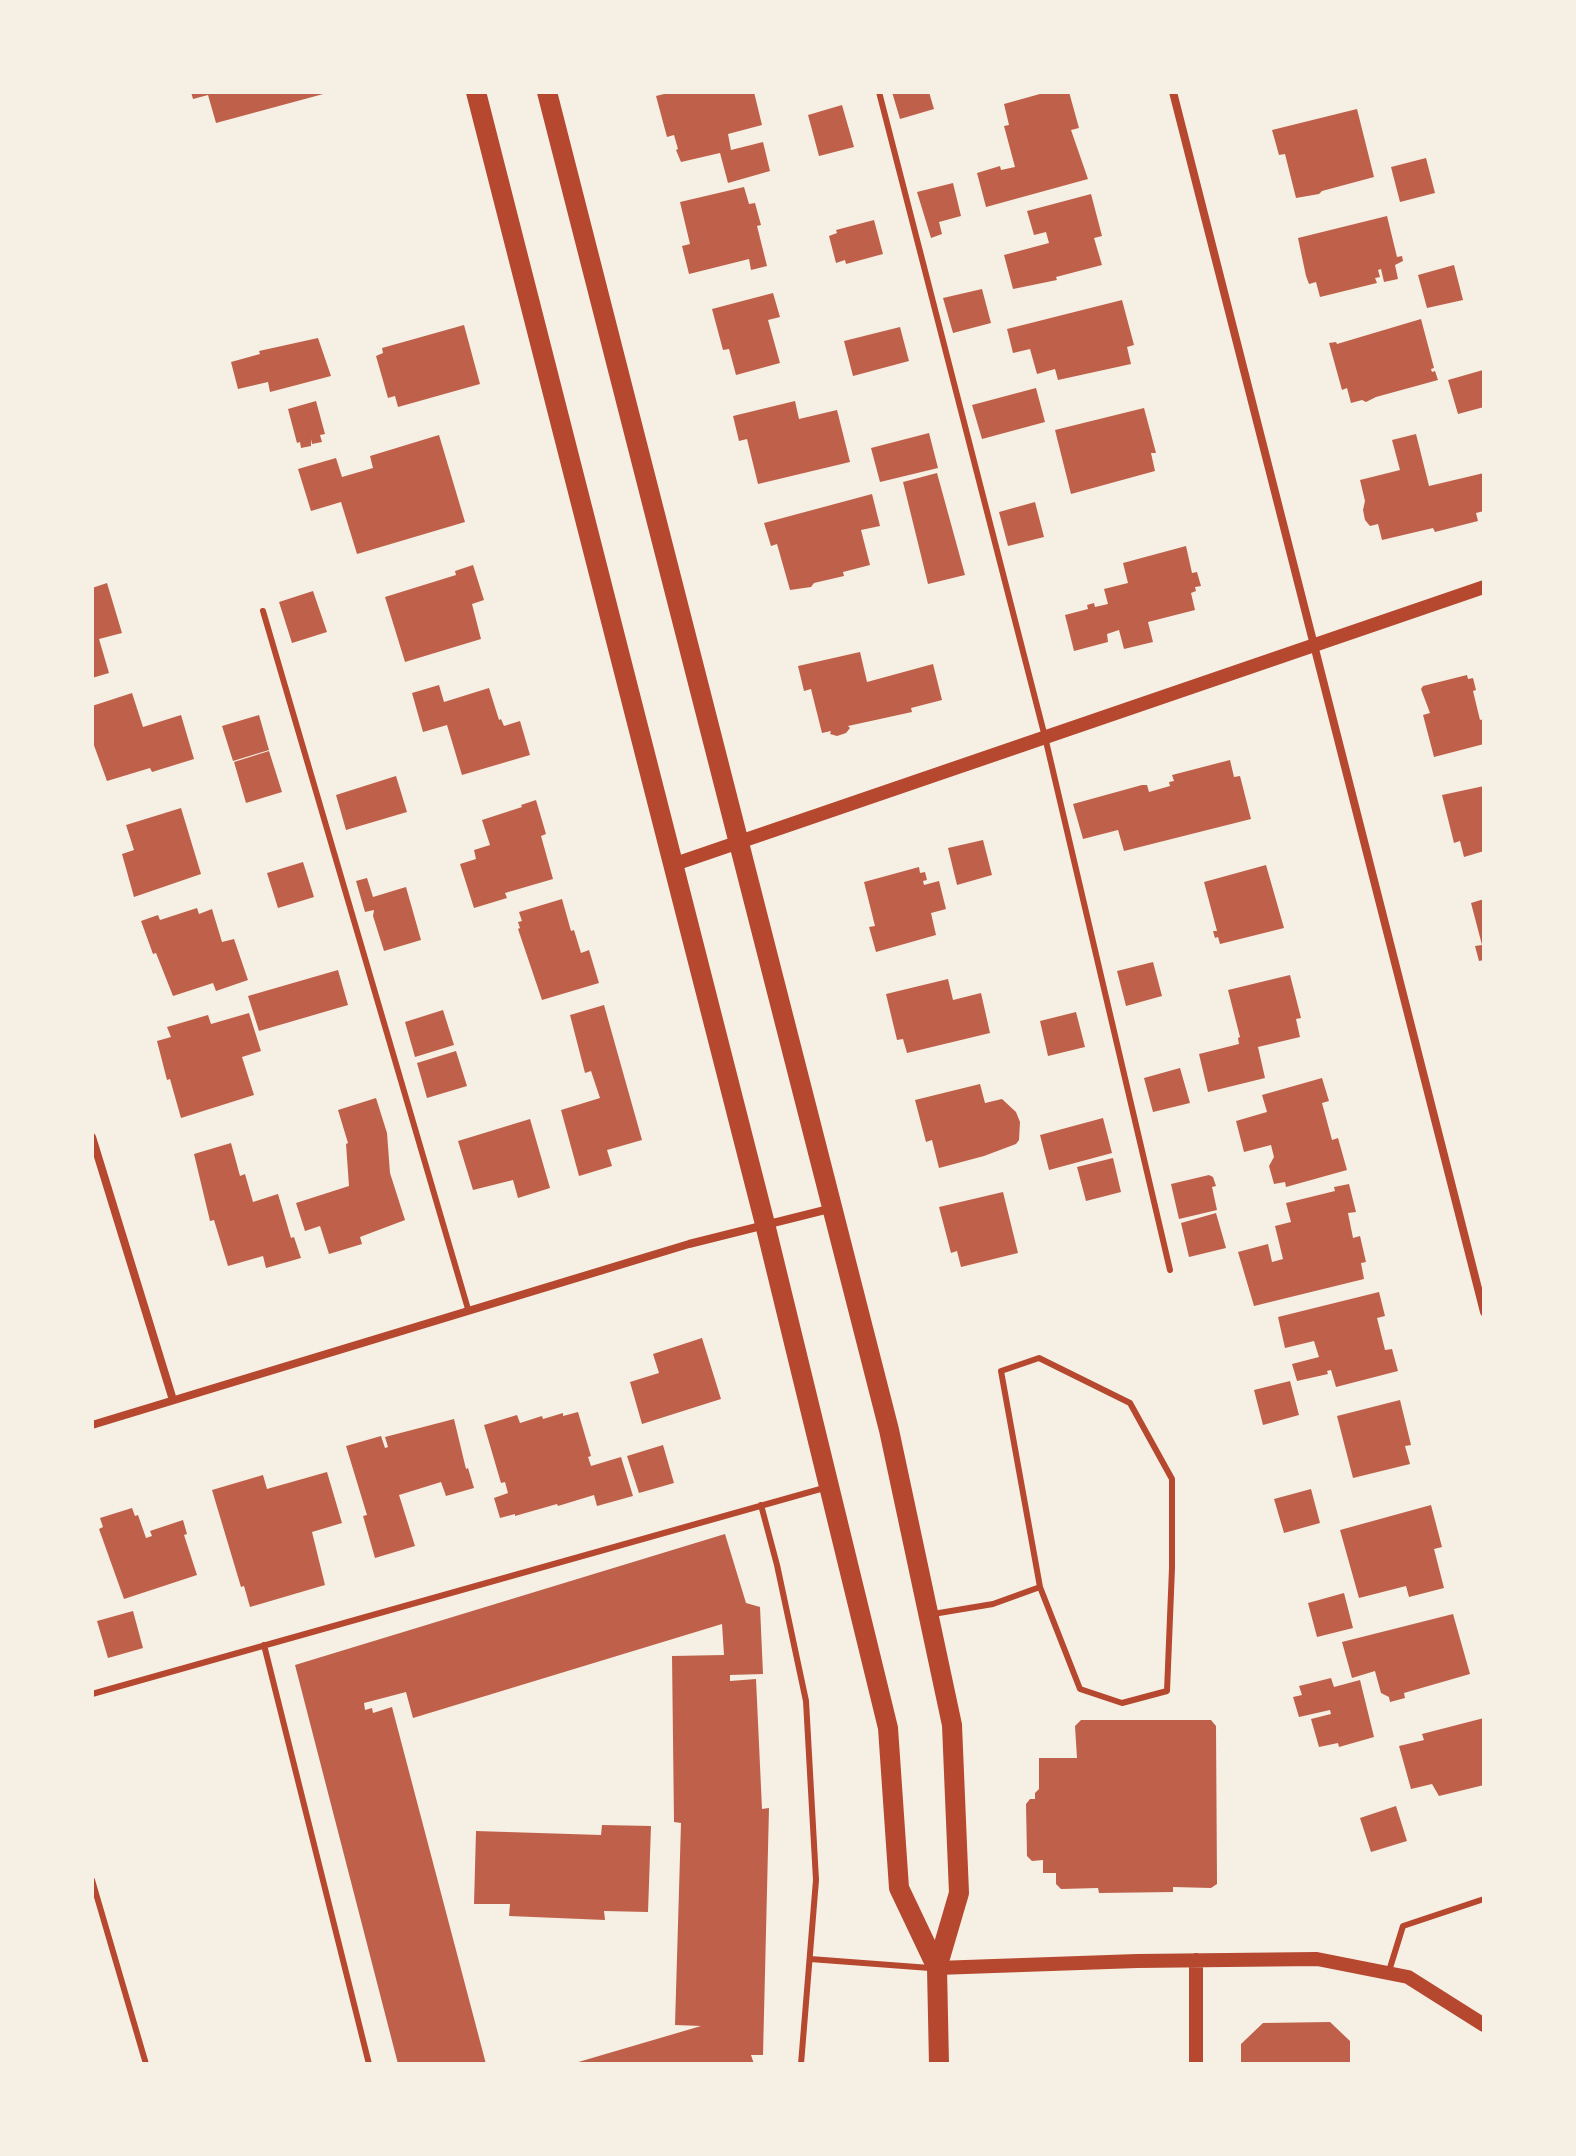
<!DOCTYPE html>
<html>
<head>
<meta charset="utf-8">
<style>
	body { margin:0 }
	#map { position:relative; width:1576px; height:2156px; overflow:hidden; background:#f6efe4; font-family:Raleway,sans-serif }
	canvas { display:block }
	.frame { position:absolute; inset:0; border:94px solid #f6efe4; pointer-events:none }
</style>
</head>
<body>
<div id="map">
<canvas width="1576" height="2156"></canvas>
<div class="frame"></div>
</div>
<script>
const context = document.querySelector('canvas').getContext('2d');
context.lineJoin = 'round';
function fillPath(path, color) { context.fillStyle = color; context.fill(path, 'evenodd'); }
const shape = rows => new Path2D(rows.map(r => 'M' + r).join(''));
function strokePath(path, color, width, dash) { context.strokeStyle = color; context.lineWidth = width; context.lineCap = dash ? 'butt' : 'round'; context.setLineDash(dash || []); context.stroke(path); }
const building = shape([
	[191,92,327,92,327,93,216,123,208,95,193,99],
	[672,92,754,92,762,125,728,134,731,150,763,142,770,171,728,183,720,153,681,162,676,150,678,149,674,135,667,137,656,96],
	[892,92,929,92,934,109,900,119],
	[1047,92,1069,92,1079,128,1071,130,1088,179,986,207,977,173,1000,166,1001,170,1015,167,1004,126,1009,125,1004,104],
	[842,105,854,147,819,156,808,115],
	[1357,109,1374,177,1322,191,1319,194,1296,198,1285,154,1279,155,1272,130],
	[1426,158,1435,193,1400,202,1391,167],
	[953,183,961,216,939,222,942,234,931,238,917,192],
	[744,187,749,204,755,203,761,225,757,226,767,266,751,270,749,259,689,274,682,246,690,244,680,202],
	[1091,194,1102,236,1094,238,1102,265,1056,277,1057,280,1013,289,1004,255,1049,243,1046,232,1034,235,1027,211],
	[1387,216,1397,257,1402,256,1403,261,1395,265,1398,279,1384,282,1381,269,1378,270,1380,277,1375,278,1377,283,1320,297,1316,282,1309,284,1306,276,1298,238],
	[874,220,883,254,846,264,845,260,836,263,829,236,837,233,836,230],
	[1454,265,1463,300,1427,308,1418,275],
	[982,289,991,323,953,333,943,298],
	[773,293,780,317,768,320,780,363,736,375,729,349,723,350,712,309],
	[1122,300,1134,345,1127,347,1131,364,1058,380,1055,369,1037,374,1030,349,1013,353,1007,329],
	[1421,319,1434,368,1431,369,1432,372,1435,371,1438,380,1376,397,1366,402,1362,400,1351,403,1347,388,1342,390,1329,343,1336,342,1337,344],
	[464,325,480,384,398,407,395,396,388,398,376,356,383,353,382,348],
	[900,327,909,361,853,376,844,341],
	[318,338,331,376,270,392,268,382,238,389,231,362,260,354,259,351],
	[1483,370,1484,407,1458,414,1448,380],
	[1036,388,1045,422,982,439,972,405],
	[316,401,325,434,320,435,322,442,312,444,311,439,311,446,301,448,300,442,297,443,288,409],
	[795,401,799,419,837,410,850,462,758,484,747,439,739,441,733,416],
	[1144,408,1156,453,1151,453,1155,471,1071,494,1055,430],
	[929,433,938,468,880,482,871,448],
	[1416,434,1429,486,1484,473,1484,511,1476,513,1478,521,1435,532,1433,528,1382,540,1378,524,1370,526,1365,520,1363,510,1365,501,1360,480,1400,470,1392,440],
	[439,435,465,522,357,554,341,502,311,511,298,469,336,458,342,477,373,468,370,456],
	[937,473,965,575,928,584,903,482],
	[872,494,880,526,861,530,870,565,843,572,844,576,814,583,811,587,790,590,777,544,771,546,764,523],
	[1035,502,1044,537,1008,546,999,512],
	[1186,546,1192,573,1197,572,1201,586,1195,587,1196,591,1191,593,1195,610,1148,622,1153,642,1124,649,1119,630,1107,634,1108,642,1074,651,1065,615,1088,609,1087,605,1094,603,1095,607,1108,604,1104,589,1128,583,1123,563],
	[473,565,484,600,472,604,481,639,405,662,385,597,456,575,455,571],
	[107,583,122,633,99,639,109,673,92,678,92,588],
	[313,591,327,632,292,643,279,602],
	[860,652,867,682,933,664,942,700,911,708,912,712,848,726,850,728,846,733,837,736,830,734,831,731,822,733,811,689,804,691,798,666],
	[1467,675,1468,679,1473,678,1476,690,1473,691,1480,720,1484,719,1484,744,1434,757,1423,715,1430,713,1421,689,1423,686],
	[439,685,444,702,489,688,499,720,501,719,504,726,520,721,530,755,462,775,447,725,423,732,412,693],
	[132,693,143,727,181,715,194,759,152,772,150,768,107,781,92,740,92,706],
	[259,715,269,750,233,761,222,726],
	[269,751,282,792,246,803,234,762],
	[1230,760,1234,777,1240,776,1251,819,1124,851,1118,830,1083,839,1073,804,1142,785,1147,785,1149,792,1170,786,1169,782,1174,781,1172,775],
	[396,776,407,812,346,830,336,795],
	[1484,786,1484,851,1464,857,1460,841,1454,843,1442,795],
	[536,800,546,834,541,836,553,879,505,893,507,898,474,908,460,864,476,859,474,850,490,845,482,820,522,807,521,805],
	[181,808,201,874,134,897,122,854,134,850,126,825],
	[983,840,992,875,957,885,948,848],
	[303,862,314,897,278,908,267,873],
	[1266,865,1284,928,1220,944,1218,937,1215,938,1213,931,1217,931,1204,882],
	[919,867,920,873,925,872,927,880,923,881,924,885,939,881,946,909,931,913,936,935,876,952,869,927,875,926,864,882],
	[367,878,373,897,406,887,421,940,384,951,373,916,374,910,365,912,356,881],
	[562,899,571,931,574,930,581,953,589,950,599,983,542,1000,518,929,520,928,518,922,522,921,519,912],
	[1484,899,1484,960,1479,961,1475,946,1482,945,1471,903],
	[197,908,199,914,212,909,222,942,234,939,248,980,216,991,213,983,173,996,156,953,153,954,141,921,158,915,160,920],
	[1153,962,1162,996,1126,1006,1117,971],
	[338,970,348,1005,259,1031,248,996],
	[1290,975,1301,1018,1296,1019,1300,1037,1258,1047,1265,1078,1208,1092,1199,1054,1239,1044,1238,1038,1240,1037,1228,990],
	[948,979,953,1000,981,993,990,1033,907,1053,903,1039,897,1040,886,994],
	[604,1005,642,1140,607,1150,612,1166,579,1176,561,1110,600,1098,591,1071,585,1073,570,1015],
	[443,1010,454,1045,415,1057,405,1022],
	[1076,1012,1085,1047,1048,1056,1040,1021],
	[249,1013,261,1051,242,1057,254,1095,181,1118,170,1079,167,1080,157,1041,171,1037,167,1027,208,1015,211,1024],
	[456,1051,467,1086,427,1098,417,1063],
	[1180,1068,1190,1103,1153,1112,1144,1078],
	[1322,1078,1329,1101,1322,1103,1332,1140,1338,1138,1347,1170,1286,1187,1285,1182,1274,1184,1269,1166,1274,1157,1271,1145,1244,1152,1236,1121,1267,1112,1262,1095],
	[980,1084,985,1103,1002,1099,1016,1112,1020,1122,1019,1140,1016,1144,984,1156,939,1168,932,1140,926,1142,915,1100],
	[376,1098,387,1133,390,1173,405,1220,360,1237,362,1244,329,1254,320,1226,305,1231,296,1203,349,1186,346,1144,348,1143,338,1110],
	[1103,1118,1112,1153,1049,1170,1040,1135],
	[530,1119,550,1188,518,1198,513,1180,473,1190,458,1141],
	[231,1143,240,1176,245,1174,253,1202,278,1194,291,1238,294,1237,301,1258,266,1268,263,1256,228,1266,214,1220,210,1221,194,1154],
	[1113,1158,1121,1192,1086,1201,1077,1167],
	[1209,1175,1213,1177,1216,1186,1212,1187,1217,1210,1179,1219,1171,1184],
	[1349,1184,1356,1212,1348,1213,1353,1238,1360,1236,1366,1262,1361,1263,1364,1279,1254,1306,1238,1252,1268,1244,1272,1262,1283,1259,1275,1226,1291,1222,1286,1203,1335,1191,1334,1187],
	[1003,1192,1018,1253,961,1267,957,1251,951,1253,939,1207],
	[1216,1213,1226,1248,1189,1257,1181,1223],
	[1379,1292,1385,1316,1377,1318,1385,1350,1392,1349,1398,1371,1336,1387,1331,1370,1327,1371,1328,1374,1297,1381,1292,1364,1319,1357,1314,1341,1285,1348,1278,1317],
	[702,1338,721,1399,642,1424,630,1382,659,1373,653,1354],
	[1290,1381,1299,1415,1263,1425,1254,1390],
	[1400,1400,1411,1445,1405,1446,1410,1464,1353,1478,1337,1416],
	[578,1412,591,1456,588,1457,591,1466,621,1457,633,1496,597,1506,594,1495,558,1506,557,1504,515,1516,515,1514,500,1518,494,1498,508,1493,505,1482,501,1483,484,1425,517,1415,520,1423,542,1416,543,1419,563,1413,563,1416],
	[454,1419,466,1469,468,1468,474,1488,446,1496,441,1482,399,1495,415,1546,375,1558,363,1516,367,1515,346,1446,381,1436,385,1448,388,1447,385,1437],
	[663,1445,674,1483,639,1493,627,1456],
	[327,1472,342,1523,312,1532,325,1585,250,1607,244,1586,241,1587,212,1490,263,1475,267,1489],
	[1311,1489,1320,1523,1284,1533,1274,1499],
	[1431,1505,1442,1547,1434,1549,1444,1588,1409,1597,1406,1586,1359,1598,1340,1530],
	[132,1508,135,1516,138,1515,146,1538,152,1536,150,1531,183,1520,187,1534,184,1535,197,1575,124,1599,99,1529,103,1527,100,1518],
	[725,1534,746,1603,760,1607,763,1674,730,1675,730,1681,756,1679,762,1809,769,1808,763,2055,751,2055,754,2064,575,2063,701,2026,675,2025,681,1823,674,1822,672,1656,724,1655,722,1624,413,1718,406,1692,364,1703,365,1710,372,1708,373,1713,392,1707,486,2064,398,2064,295,1665],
	[1344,1593,1353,1628,1317,1637,1308,1603],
	[133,1611,143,1648,108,1658,97,1621],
	[1453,1614,1470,1674,1404,1693,1405,1698,1390,1702,1389,1697,1381,1693,1375,1671,1352,1678,1342,1642],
	[1331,1678,1334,1687,1360,1680,1374,1737,1339,1747,1338,1743,1319,1747,1311,1719,1331,1714,1330,1710,1299,1717,1293,1697,1302,1695,1299,1686],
	[1484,1718,1484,1785,1439,1796,1432,1784,1411,1789,1399,1746,1424,1740,1422,1734],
	[1081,1720,1211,1720,1216,1726,1217,1884,1211,1888,1173,1887,1173,1892,1099,1893,1098,1888,1061,1889,1056,1884,1056,1873,1043,1873,1043,1860,1032,1861,1027,1856,1026,1804,1030,1799,1035,1799,1035,1793,1039,1789,1039,1758,1077,1758,1075,1726],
	[1396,1806,1407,1841,1371,1852,1360,1818],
	[602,1825,651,1826,648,1912,604,1911,605,1920,509,1916,510,1904,474,1904,476,1831,601,1835],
	[1330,2022,1350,2041,1350,2064,1241,2064,1241,2044,1263,2023]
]);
const service = shape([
	[879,92,1045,737,1170,1270],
	[263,611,468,1309],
	[761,1505,777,1565,806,1701,816,1880,801,2064],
	[933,1614,993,1604,1040,1587,1080,1689,1122,1703,1167,1691,1172,1568,1172,1479,1130,1403,1039,1358,1001,1371,1040,1587],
	[264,1645,369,2064],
	[92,1694,824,1488],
	[92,1880,146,2064],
	[810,1959,930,1968],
	[1389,1971,1403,1926,1484,1899]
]);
const minor = shape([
	[1173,92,1484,1312],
	[92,1137,173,1400],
	[92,1425,689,1244,833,1208]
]);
const tertiary = shape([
	[672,865,1484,587],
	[937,1968,1137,1961,1317,1959,1408,1977,1484,2025],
	[1196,2064,1196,1960]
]);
const primary = shape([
	[476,92,765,1224,888,1728,899,1888,937,1968],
	[547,92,889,1430,952,1725,959,1893,937,1968,939,2064]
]);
fillPath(building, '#bf614a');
strokePath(service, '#b5482f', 6);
strokePath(minor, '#b5482f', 8);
strokePath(tertiary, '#b5482f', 14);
strokePath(primary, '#b5482f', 20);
</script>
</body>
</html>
